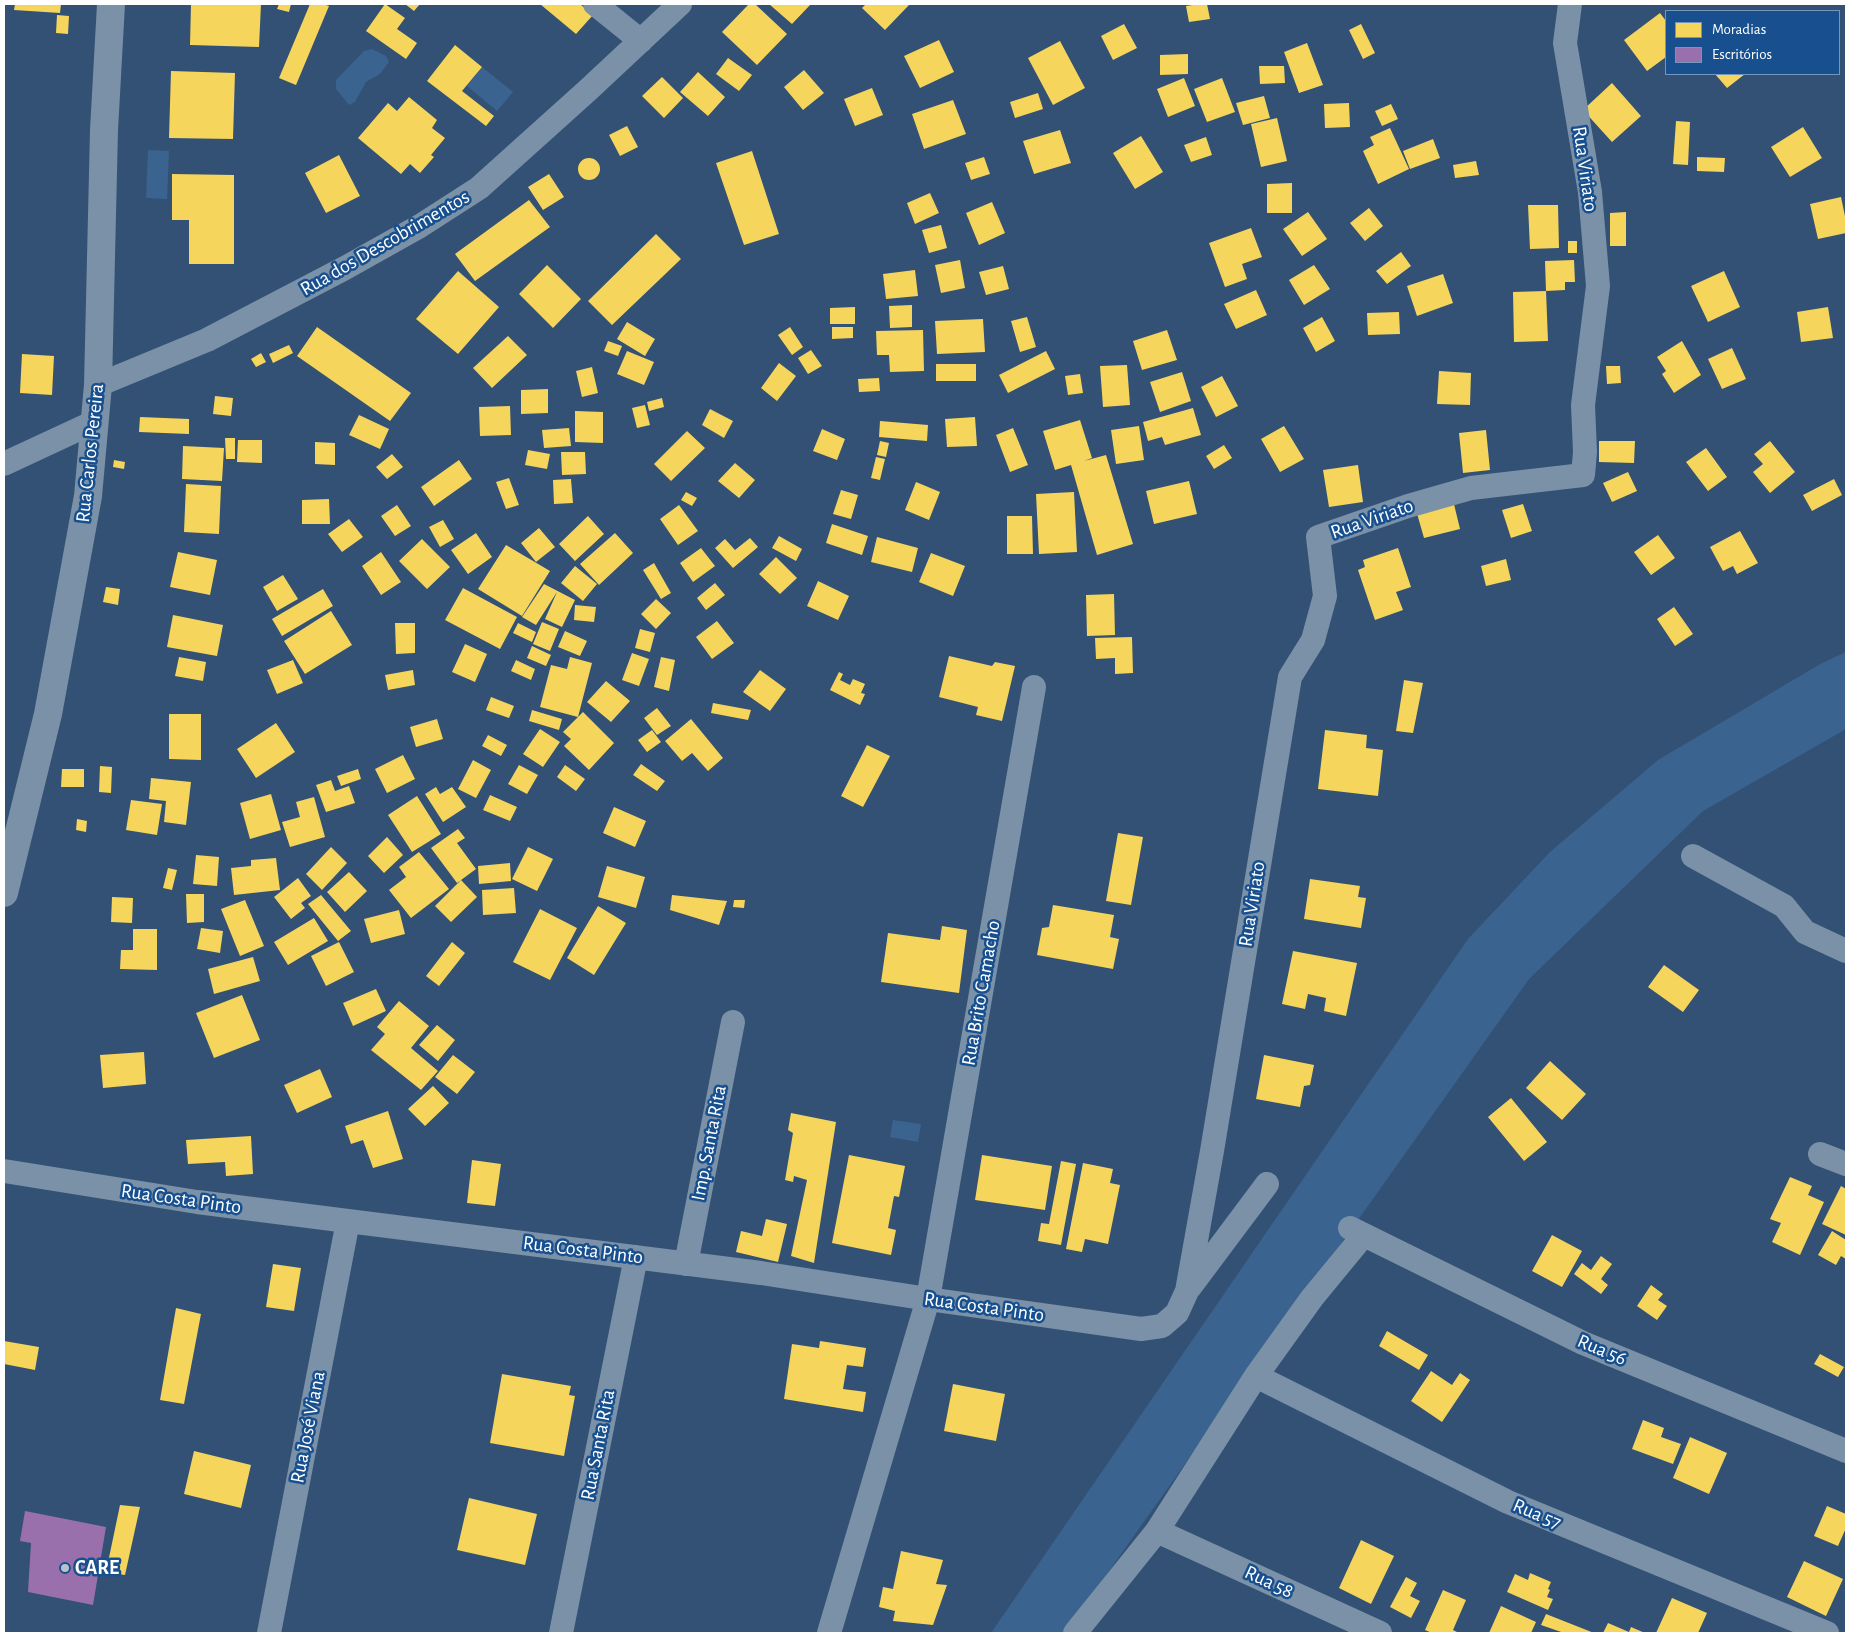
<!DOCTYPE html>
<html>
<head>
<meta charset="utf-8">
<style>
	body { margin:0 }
	#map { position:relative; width:1850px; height:1637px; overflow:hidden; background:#335174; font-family:"Alegreya Sans",sans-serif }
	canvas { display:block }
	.frame { position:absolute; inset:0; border:5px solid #fff; pointer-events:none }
	.legend { position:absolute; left:1665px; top:10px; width:175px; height:65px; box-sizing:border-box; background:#18508f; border:1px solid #7496bc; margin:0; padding:6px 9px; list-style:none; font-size:15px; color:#fff }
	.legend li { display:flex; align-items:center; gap:10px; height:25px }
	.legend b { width:25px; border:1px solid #7496bc }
</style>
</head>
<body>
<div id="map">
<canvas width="1850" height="1637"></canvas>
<div class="frame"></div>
<ul class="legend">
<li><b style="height:14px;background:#f6d55c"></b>Moradias</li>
<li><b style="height:14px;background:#9970ab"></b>Escritórios</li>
</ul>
</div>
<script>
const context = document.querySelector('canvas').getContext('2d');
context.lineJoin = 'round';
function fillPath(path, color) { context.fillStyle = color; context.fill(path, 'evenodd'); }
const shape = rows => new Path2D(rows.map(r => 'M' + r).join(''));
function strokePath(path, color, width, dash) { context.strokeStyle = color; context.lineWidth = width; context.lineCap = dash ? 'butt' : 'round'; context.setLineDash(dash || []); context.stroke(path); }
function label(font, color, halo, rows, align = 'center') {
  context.font = font + ' "Alegreya Sans",sans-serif'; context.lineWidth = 5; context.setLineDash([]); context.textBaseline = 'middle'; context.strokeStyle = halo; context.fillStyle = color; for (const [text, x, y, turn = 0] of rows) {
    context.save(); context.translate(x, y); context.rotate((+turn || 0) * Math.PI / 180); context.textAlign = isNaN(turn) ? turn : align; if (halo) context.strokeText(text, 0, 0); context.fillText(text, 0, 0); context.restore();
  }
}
const water = shape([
	[372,49,386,56,389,62,380,74,366,82,355,102,349,105,336,89,336,80,364,51],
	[482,67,513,92,497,111,467,86],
	[148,150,169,151,167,199,146,198],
	[1846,652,1846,729,1703,811,1529,979,1065,1633,991,1633,1468,939,1550,852,1658,760,1822,663],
	[893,1120,921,1124,918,1142,890,1137]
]);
const homes = shape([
	[15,4,61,4,60,13,14,10],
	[191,4,261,4,259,47,190,45],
	[279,4,291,4,289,12,277,9],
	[310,4,323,4,329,6,296,85,279,78],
	[385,4,405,18,397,29,417,43,406,59,366,31],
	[405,4,420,4,414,11],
	[540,4,580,4,593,15,576,34],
	[749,4,755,4,787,34,757,65,722,32],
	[769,4,811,4,792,24],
	[866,4,907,4,909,5,885,30,862,8],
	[1199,4,1207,4,1210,19,1189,22,1186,6],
	[1660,13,1666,21,1666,57,1647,71,1624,40],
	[57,15,69,16,68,34,56,33],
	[1124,24,1137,48,1113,60,1101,36],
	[1361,24,1375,53,1363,59,1349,30],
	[939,40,954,72,920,88,904,56],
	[1060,41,1085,88,1053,105,1028,58],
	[1307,43,1323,85,1299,93,1284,52],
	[455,45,482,67,462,91,494,116,486,126,427,81],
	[1188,54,1188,74,1160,75,1160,55],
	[728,58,752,75,739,91,716,74],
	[1259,66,1284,66,1285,83,1260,84],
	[804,70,824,93,803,110,784,87],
	[171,71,235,73,233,139,169,138],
	[698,72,725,97,708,116,680,92],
	[1715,74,1745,74,1727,88],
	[662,77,683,98,664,118,642,96],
	[1184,78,1195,106,1168,117,1157,89],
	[1222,78,1235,112,1207,122,1194,89],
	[1612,83,1641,116,1612,142,1583,110],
	[872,88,883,115,855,126,844,99],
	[1038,93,1043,109,1015,118,1010,102],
	[1264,96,1270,118,1243,125,1236,103],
	[409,97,437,120,432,128,445,138,431,155,434,157,420,173,410,164,401,174,358,138,388,103,397,111],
	[953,100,966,134,924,149,912,114],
	[1349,103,1350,127,1325,128,1324,104],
	[1391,104,1398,119,1382,126,1375,111],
	[1277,118,1287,161,1261,167,1251,124],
	[1676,121,1690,122,1688,165,1673,164],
	[627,126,638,147,620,156,609,135],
	[1803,127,1822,158,1790,177,1771,147],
	[1390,128,1409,169,1378,184,1363,151,1374,145,1370,137],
	[1060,130,1071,163,1034,174,1023,141],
	[1141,136,1163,172,1135,189,1113,153],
	[1206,137,1212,155,1191,162,1184,145],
	[1433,139,1440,158,1410,169,1403,151],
	[752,151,779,234,744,245,716,163],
	[339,155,360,196,326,213,305,173],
	[984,157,990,174,971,180,965,163],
	[1697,157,1725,158,1724,172,1697,171],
	'578 169a11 11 0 1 1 22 0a11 11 0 1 1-22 0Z',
	[1476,161,1479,175,1455,178,1453,165],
	[172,174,234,175,234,264,189,264,189,220,172,220],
	[549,174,564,197,543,210,528,187],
	[1292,183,1292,213,1267,213,1267,184],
	[930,193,939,213,915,224,907,203],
	[1841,197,1846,221,1846,233,1818,239,1810,204],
	[529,200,550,227,475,281,455,254],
	[992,202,1005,233,979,245,966,213],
	[1528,205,1558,205,1559,248,1530,249],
	[1369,208,1383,226,1365,241,1350,223],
	[1308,212,1327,239,1302,256,1283,229],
	[1626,212,1626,246,1610,246,1610,213],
	[941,225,947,248,929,253,922,230],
	[1251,228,1262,257,1242,264,1247,279,1225,287,1209,243],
	[656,234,681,259,612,325,588,301],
	[1568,241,1577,241,1577,253,1568,253],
	[1401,252,1411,266,1387,284,1376,271],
	[960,260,965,288,941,293,935,265],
	[1574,260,1575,282,1565,282,1565,290,1546,291,1548,341,1514,342,1513,292,1546,291,1545,261],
	[547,265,581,299,553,328,519,294],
	[1314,265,1330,289,1304,305,1289,280],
	[1003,266,1009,289,986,295,979,272],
	[915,270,918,296,886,299,883,274],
	[458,271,499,307,458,354,416,319],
	[1724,271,1740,307,1708,322,1691,286],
	[1443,274,1453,303,1417,316,1407,286],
	[1256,290,1267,315,1236,329,1224,304],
	[912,305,912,327,890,328,889,306],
	[855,307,855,324,830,324,830,308],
	[1828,307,1833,338,1801,342,1797,312],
	[1399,312,1400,334,1368,335,1367,313],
	[1027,317,1036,347,1020,352,1011,321],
	[1322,317,1335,341,1316,352,1303,328],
	[983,319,985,352,937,354,935,321],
	[627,322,655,339,645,356,617,339],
	[317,327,411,393,390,421,297,356],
	[790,327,803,347,792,355,778,335],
	[832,327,853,327,853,338,832,339],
	[923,330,924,371,890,372,889,355,877,355,876,331],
	[1167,330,1177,360,1142,370,1133,341],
	[508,336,527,355,492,388,473,368],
	[608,341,622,346,618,356,604,351],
	[1682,341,1701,375,1674,393,1662,374,1666,371,1657,357],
	[289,345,293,353,273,363,269,354],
	[1732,348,1746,379,1722,389,1708,359],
	[811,350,822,366,808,374,798,358],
	[627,351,654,362,644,385,617,374],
	[1046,351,1055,369,1008,393,999,375],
	[261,353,266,362,256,367,251,359],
	[22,354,54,356,52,395,20,393],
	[779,363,796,376,777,401,761,388],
	[936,364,976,364,976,381,936,381],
	[1127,365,1130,405,1103,407,1100,366],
	[1606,366,1620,366,1621,383,1607,384],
	[592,367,598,393,582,397,576,371],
	[1439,371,1471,373,1470,405,1437,404],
	[1182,372,1191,401,1160,412,1150,382],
	[1080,374,1083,393,1068,395,1065,376],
	[1222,376,1238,406,1216,417,1201,387],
	[879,378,880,391,859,392,858,379],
	[548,389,548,413,521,414,521,390],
	[215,396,233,398,231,416,213,414],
	[662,398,664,407,649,411,647,402],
	[645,405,650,425,637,428,632,408],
	[510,406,511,435,480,436,479,407],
	[1193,408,1201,435,1165,445,1162,437,1148,441,1143,422],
	[710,409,733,421,724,438,702,425],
	[575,411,603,412,603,443,575,442],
	[359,415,389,429,380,449,349,435],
	[140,417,189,419,189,434,139,432],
	[975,417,977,446,947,447,945,419],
	[1080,420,1092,458,1084,461,1106,455,1133,544,1097,555,1071,465,1055,470,1043,431],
	[880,421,928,425,927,441,879,437],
	[1139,426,1144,460,1116,464,1111,430],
	[1284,426,1304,459,1280,472,1261,439],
	[569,428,571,446,544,448,542,430],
	[1013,428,1028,465,1010,472,996,435],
	[822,429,845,439,837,460,813,451],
	[1486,430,1490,470,1463,473,1459,433],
	[687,431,705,448,671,481,654,464],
	[225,438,235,438,235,459,226,459],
	[238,440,262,440,262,463,237,462],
	[880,441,889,443,886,457,877,455],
	[1599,441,1635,441,1634,463,1599,462],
	[1770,441,1795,472,1770,493,1753,472,1763,464,1754,454],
	[315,442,335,443,335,465,315,464],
	[1224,445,1232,458,1214,469,1206,456],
	[183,446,224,448,222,481,182,479],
	[1706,448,1727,477,1708,491,1686,462],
	[528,450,550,454,547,469,525,465],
	[561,452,585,452,586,474,562,475],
	[392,454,403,467,387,479,376,467],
	[876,457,885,459,880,480,871,478],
	[114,460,125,462,124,469,113,467],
	[459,460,472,479,434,506,421,487],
	[735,463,755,480,739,498,718,481],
	[1358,465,1363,502,1329,507,1323,470],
	[1628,472,1637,491,1612,502,1603,483],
	[509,478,519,505,506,509,496,482],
	[571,479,573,503,554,504,553,480],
	[1834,479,1842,495,1812,511,1803,495],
	[1189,481,1197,514,1154,524,1146,491],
	[916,482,940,492,929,520,905,510],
	[186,484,221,486,219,534,184,532],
	[841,490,858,495,851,519,833,514],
	[686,492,697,498,692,506,681,500],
	[1074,492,1077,552,1039,554,1036,494],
	[329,499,330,524,302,524,302,500],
	[1453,500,1460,529,1424,538,1416,510],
	[1523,504,1532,531,1511,538,1502,510],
	[397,505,411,526,395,536,381,516],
	[679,505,698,531,678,545,660,519],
	[588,516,604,534,575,561,559,544],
	[1007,516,1032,516,1033,554,1007,554],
	[349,519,363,537,342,552,328,534],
	[443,520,454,539,440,547,429,527],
	[832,524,868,536,862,555,826,543],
	[539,528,555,547,536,562,521,543],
	[1740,531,1758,563,1737,574,1733,566,1723,571,1710,547],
	[476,533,492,557,468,574,451,550],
	[615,533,633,553,599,585,580,564],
	[1658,535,1675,558,1651,575,1634,552],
	[779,536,802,549,796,561,772,548],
	[877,537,918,548,912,572,871,562],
	[750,538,758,547,733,568,715,548,725,539,735,550],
	[422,539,450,567,427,589,399,561],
	[506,545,550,571,522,616,478,589],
	[701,548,715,566,693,582,680,563],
	[1398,548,1411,587,1396,592,1403,610,1375,620,1358,570,1365,567,1363,560],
	[178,552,217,560,210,595,170,587],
	[381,552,401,582,381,595,362,566],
	[931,553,965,566,953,596,919,582],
	[776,557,797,578,780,594,759,574],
	[1506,559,1511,580,1486,586,1481,566],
	[654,563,671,593,661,599,643,570],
	[575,566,597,584,583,601,561,583],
	[283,575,298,599,277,611,263,587],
	[818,581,849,596,838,620,807,606],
	[715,583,725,595,706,610,697,598],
	[544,584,575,600,562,627,545,619,557,592,536,625,522,617],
	[106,587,120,589,118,605,103,602],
	[463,588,517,617,500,649,445,620],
	[323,589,333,606,282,636,272,619],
	[1114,594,1115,635,1087,636,1086,595],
	[656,599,671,613,656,629,641,614],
	[575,605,596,607,594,622,574,620],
	[1674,607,1693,634,1675,646,1657,619],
	[331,611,352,645,305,674,284,641],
	[173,615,223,625,217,656,167,647],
	[717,621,734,643,712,659,696,637],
	[542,622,559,629,550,651,533,644],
	[395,623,415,623,415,653,396,654],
	[518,623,536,632,532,642,513,633],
	[640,629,655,633,650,652,635,648],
	[565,631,587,641,580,656,558,647],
	[1132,637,1133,673,1115,674,1115,658,1096,659,1095,638],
	[465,644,487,654,475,682,452,672],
	[532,646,551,655,546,666,527,658],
	[632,653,649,659,639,686,622,680],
	[949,656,992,666,995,662,1015,666,1002,721,976,715,978,707,939,697],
	[179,657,206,662,203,681,175,676],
	[570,657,592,663,578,717,540,707,551,665,567,669],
	[661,657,675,660,669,691,654,687],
	[293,660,303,683,277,694,267,670],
	[516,660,535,669,531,680,511,671],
	[413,670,415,685,388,690,385,675],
	[760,670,786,689,770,711,743,692],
	[839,672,843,674,840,680,850,685,853,679,865,684,861,693,865,694,860,705,830,690],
	[1404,680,1423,683,1413,733,1396,731],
	[606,681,630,701,611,722,587,702],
	[491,697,514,706,509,718,486,710],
	[713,703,751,710,748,720,711,713],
	[657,708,671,726,657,735,644,718],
	[532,710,562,719,559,730,529,721],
	[583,712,614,743,589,770,564,746,571,739,563,732],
	[169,714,201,714,201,760,169,759],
	[437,719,443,739,416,747,410,727],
	[691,719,723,758,708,771,692,753,682,761,665,741],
	[276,723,295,752,256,778,237,749],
	[540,729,560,742,543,767,523,754],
	[652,730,661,742,647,752,638,740],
	[1325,730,1367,735,1366,748,1383,750,1378,796,1318,789],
	[488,735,507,745,501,756,482,746],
	[867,745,890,756,863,807,841,796],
	[403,755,415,779,387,793,375,769],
	[473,760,491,770,476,798,458,789],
	[641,764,665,781,657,791,633,775],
	[519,765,538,775,527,794,508,784],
	[565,765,585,779,576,791,557,777],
	[100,766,112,767,111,793,99,792],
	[62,769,84,769,84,787,61,787],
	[358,769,361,779,341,786,337,776],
	[151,778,191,782,186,825,164,822,166,801,149,799],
	[331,780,335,791,349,786,355,803,326,812,316,785],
	[436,787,440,794,452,787,466,807,443,822,425,794],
	[271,794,281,830,250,839,240,803],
	[490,795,517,807,510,821,483,810],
	[417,796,441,834,412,852,388,815],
	[314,797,325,837,290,847,282,822,300,817,296,802],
	[131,800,162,804,157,835,126,830],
	[614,807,646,821,635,847,603,833],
	[77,819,87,821,86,832,76,830],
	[458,829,465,838,457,843,476,869,457,883,431,848],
	[1118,833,1143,837,1131,905,1106,901],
	[387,837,403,855,384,873,368,856],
	[331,847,347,863,322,890,306,874],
	[528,847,553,859,537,891,512,879],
	[419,852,449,889,411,918,389,890,406,877,399,867],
	[196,855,219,857,217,886,193,884],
	[276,858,280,890,234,895,231,868,251,866,251,860],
	[510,863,511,881,479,884,478,866],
	[607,866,645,877,636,908,598,897],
	[168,868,177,870,172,890,163,888],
	[349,872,367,891,345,912,327,892],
	[298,878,311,896,301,903,305,908,291,919,274,897],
	[1310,879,1360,886,1358,897,1366,898,1361,928,1304,919],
	[461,880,477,897,451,922,435,906],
	[514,888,516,913,483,915,482,890],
	[186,894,204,894,204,922,187,923],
	[321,895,351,931,338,941,308,904],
	[672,895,727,901,719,925,670,910],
	[112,897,133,898,132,923,111,922],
	[245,900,264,946,240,956,221,909],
	[734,900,745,900,744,908,733,907],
	[1053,905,1114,915,1110,937,1119,939,1113,969,1037,955,1042,928,1049,927],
	[598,906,626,923,594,975,567,958],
	[540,909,577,928,550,980,513,962],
	[399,910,405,934,371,943,364,919],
	[314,918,328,941,288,965,274,942],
	[942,926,967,930,959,993,881,982,888,933,940,940],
	[201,928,223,931,220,953,197,949],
	[133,929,157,929,157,970,120,969,121,950,133,950],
	[339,942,354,972,326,986,311,956],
	[452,942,465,953,439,986,426,976],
	[1293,951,1357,963,1346,1016,1324,1011,1326,998,1308,994,1305,1009,1282,1004],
	[253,957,260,981,214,994,208,969],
	[1664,965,1699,990,1683,1012,1648,987],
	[376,989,386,1011,353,1026,343,1003],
	[242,995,260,1040,214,1058,196,1013],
	[399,1001,429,1026,411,1048,438,1071,421,1090,371,1050,385,1034,377,1027],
	[437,1025,455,1040,438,1061,419,1045],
	[144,1052,146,1084,103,1088,100,1055],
	[453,1055,475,1072,457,1094,435,1077],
	[1264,1055,1314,1065,1310,1085,1304,1086,1300,1107,1256,1099],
	[1550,1061,1586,1094,1562,1120,1526,1088],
	[320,1069,332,1097,297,1113,284,1085],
	[433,1086,449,1103,425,1126,408,1109],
	[1511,1098,1547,1142,1524,1161,1488,1117],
	[388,1111,403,1159,373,1168,363,1140,351,1144,345,1126],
	[791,1113,836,1122,814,1263,791,1256,807,1180,794,1176,793,1182,785,1180,793,1133,788,1130],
	[251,1136,253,1174,226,1176,225,1162,188,1164,186,1140],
	[849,1155,905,1166,899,1197,894,1196,888,1228,896,1230,891,1255,832,1243],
	[982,1155,1052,1166,1045,1210,975,1200],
	[472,1160,501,1164,495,1206,467,1203],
	[1061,1161,1076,1164,1061,1245,1038,1241,1041,1223,1049,1224],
	[1083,1163,1113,1169,1110,1183,1120,1185,1108,1244,1085,1239,1082,1252,1066,1249],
	[1790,1177,1812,1186,1808,1195,1824,1202,1800,1255,1772,1242,1781,1223,1770,1219],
	[1841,1186,1846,1189,1846,1235,1822,1224],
	[766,1219,787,1224,778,1262,736,1252,741,1231,762,1236],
	[1832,1231,1846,1240,1846,1259,1841,1256,1836,1265,1818,1255],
	[1552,1235,1582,1251,1562,1287,1532,1271],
	[1601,1256,1612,1264,1601,1279,1608,1285,1601,1294,1574,1274,1582,1263,1591,1270],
	[273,1264,301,1268,294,1311,266,1307],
	[1651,1285,1663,1294,1658,1300,1667,1306,1657,1320,1637,1306],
	[176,1308,201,1314,184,1404,160,1400],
	[1387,1331,1428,1355,1419,1370,1379,1346],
	[4,1341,39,1347,35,1370,4,1364],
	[820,1341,866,1348,863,1367,847,1365,843,1389,866,1392,863,1412,784,1399,792,1344,819,1348],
	[1820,1354,1844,1367,1838,1377,1814,1364],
	[1431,1371,1452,1385,1460,1373,1470,1380,1442,1422,1411,1401],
	[502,1374,571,1386,569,1395,575,1396,564,1456,490,1443],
	[953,1384,1005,1394,996,1441,944,1431],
	[1643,1420,1664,1428,1661,1437,1681,1444,1673,1464,1632,1449],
	[1690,1437,1727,1453,1709,1494,1673,1478],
	[194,1451,251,1465,241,1508,184,1494],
	[469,1498,537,1514,525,1565,457,1550],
	[120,1505,140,1507,125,1575,106,1572],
	[1827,1506,1846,1514,1846,1528,1838,1546,1814,1536],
	[1361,1540,1394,1556,1371,1604,1339,1588],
	[901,1551,943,1560,936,1584,947,1585,933,1625,893,1621,895,1611,879,1607,883,1587,893,1589],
	[1804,1561,1843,1579,1826,1616,1787,1597],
	[1530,1573,1551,1582,1548,1589,1550,1590,1547,1597,1553,1599,1548,1610,1507,1592,1515,1574,1528,1580],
	[1406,1577,1417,1583,1410,1596,1420,1601,1411,1618,1390,1607],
	[1443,1590,1466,1600,1453,1630,1459,1633,1432,1633,1425,1630],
	[1672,1598,1707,1613,1698,1633,1656,1633],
	[1501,1606,1536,1622,1531,1633,1489,1633],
	[1546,1614,1594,1633,1564,1633,1541,1625],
	[1608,1623,1629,1632,1631,1627,1645,1633,1603,1633]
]);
const offices = shape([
	[25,1511,106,1527,93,1605,28,1592,31,1543,20,1541]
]);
const minor = shape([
	[595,4,641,41],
	[98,385,207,340,345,268,420,226,479,188,588,90,680,4],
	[4,464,94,422],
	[1693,856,1784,906,1805,932,1846,951],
	[1820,1154,1846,1164],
	[4,1171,197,1202,761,1273,928,1299,1141,1329,1162,1326,1177,1313,1187,1291,1212,1151,1290,677,1313,640,1325,596,1318,537,1408,506,1471,488,1583,475,1585,452,1583,405,1598,286,1590,192,1565,43,1570,4],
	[1350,1228,1583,1343,1846,1451],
	[686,1264,733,1022],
	[1190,1287,1267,1184],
	[1256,1376,1508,1502,1827,1633],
	[1157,1531,1380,1633],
	[269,1633,348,1221],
	[561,1633,636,1257],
	[829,1633,928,1299,1034,687],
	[1075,1633,1157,1531,1256,1376,1312,1298,1363,1236]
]);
const tertiary = shape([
	[4,893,48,714,88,496,98,385,104,130,111,4]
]);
const markers = [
	[65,1568,5,"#b8c2ce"]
];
const streetNames = [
	["Rua Viriato",1585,169,82],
	["Rua dos Descobrimentos",385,243,-30],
	["Rua Carlos Pereira",90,453,-84],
	["Rua Viriato",1372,519,-19],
	["Rua Viriato",1252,904,-81],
	["Rua Brito Camacho",981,993,-80],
	["Imp. Santa Rita",709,1143,-79],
	["Rua Costa Pinto",181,1199,8],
	["Rua Costa Pinto",583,1250,7],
	["Rua Costa Pinto",984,1307,8],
	["Rua 56",1602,1350,23],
	["Rua José Viana",308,1427,-79],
	["Rua Santa Rita",598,1445,-79],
	["Rua 57",1537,1514,23],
	["Rua 58",1269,1582,25]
];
const poiNames = [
	["CARE",75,1568]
];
fillPath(water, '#3b6390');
fillPath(homes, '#f6d55c');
fillPath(offices, '#9970ab');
strokePath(minor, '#7a91a7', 24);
strokePath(tertiary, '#7a91a7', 28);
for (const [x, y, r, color] of markers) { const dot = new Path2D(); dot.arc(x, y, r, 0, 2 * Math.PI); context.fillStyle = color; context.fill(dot); strokePath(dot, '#18508f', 2); }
label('20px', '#fff', '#18508f', streetNames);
label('bold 20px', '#fff', '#18508f', poiNames, 'left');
</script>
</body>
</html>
